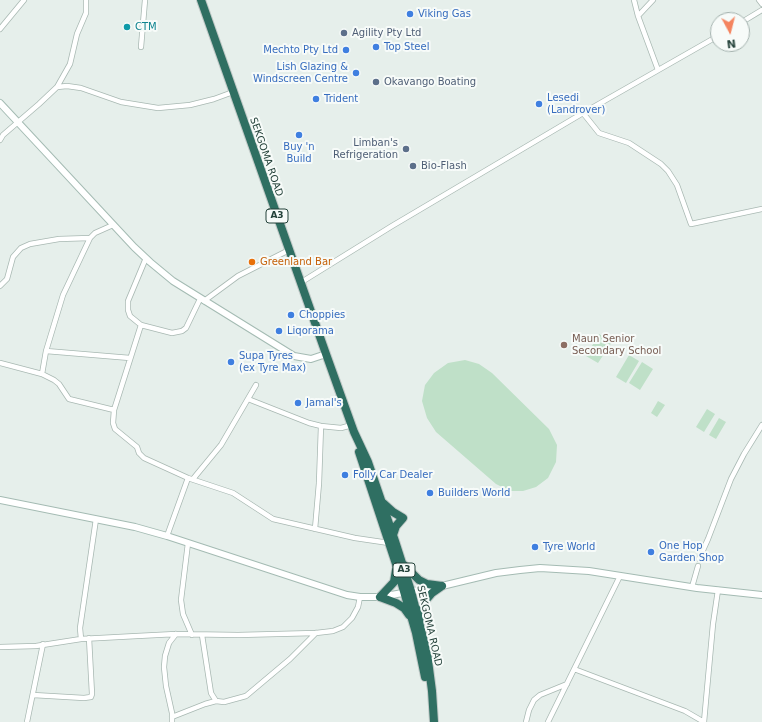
<!DOCTYPE html>
<html>
<head>
<meta charset="utf-8">
<style>
	body { margin:0 }
	#map { position:relative; width:762px; height:722px; overflow:hidden; background:#e6efeb; font-family:"DejaVu Sans",sans-serif }
	canvas { display:block }
	.north { position:absolute; left:710px; top:12px; width:40px; height:40px; box-sizing:border-box; background:#f7fbf9; border:1px solid #a3b1ad; border-radius:50%; rotate:173deg; font-size:11px; font-weight:700; line-height:16px; text-align:center; color:#24423a }
	.north::after { content:''; display:block; margin:auto; width:14px; height:18px; background:#f4845f; clip-path:polygon(50% 0,100% 100%,50% 72%,0 100%) }
</style>
</head>
<body>
<div id="map">
<canvas width="762" height="722"></canvas>
<div class="north">N</div>
</div>
<script>
const context = document.querySelector('canvas').getContext('2d');
context.lineJoin = 'round';
function fillPath(path, color) { context.fillStyle = color; context.fill(path, 'evenodd'); }
const shape = rows => new Path2D(rows.map(r => 'M' + r).join(''));
function strokePath(path, color, width, dash) { context.strokeStyle = color; context.lineWidth = width; context.lineCap = dash ? 'butt' : 'round'; context.setLineDash(dash || []); context.stroke(path); }
function label(font, color, halo, rows, align = 'center') {
  context.font = font + ' "DejaVu Sans",sans-serif'; context.lineWidth = 4; context.setLineDash([]); context.textBaseline = 'middle'; context.strokeStyle = halo; context.fillStyle = color; for (const [text, x, y, turn = 0] of rows) {
    context.save(); context.translate(x, y); context.rotate((+turn || 0) * Math.PI / 180); context.textAlign = isNaN(turn) ? turn : align; if (halo) context.strokeText(text, 0, 0); context.fillText(text, 0, 0); context.restore();
  }
}
const green = shape([
	[599,334,612,342,598,363,586,356],
	[629,355,639,361,626,383,616,377],
	[465,360,479,364,492,373,549,429,557,445,556,462,548,478,536,487,523,491,510,491,496,484,436,432,427,418,422,401,425,385,434,373,448,363],
	[642,362,653,369,640,390,629,383],
	[658,401,665,405,657,417,651,413],
	[707,409,715,414,704,432,696,427],
	[719,418,726,422,716,439,709,435]
]);
const street = shape([
	[634,0,638,16,658,70],
	[759,0,762,4],
	[638,16,653,0],
	[742,22,762,10],
	[0,29,24,0],
	[141,47,145,0],
	[57,87,67,86,81,88,121,102,158,108,190,105,214,99,233,92],
	[583,113,599,133,629,143,661,164,668,171,677,185,691,224,762,209],
	[0,140,3,135,39,104,57,87,70,64,77,34,86,13,86,0],
	[300,283,392,226,583,113,718,36],
	[0,286,7,279,13,257,21,248,30,244,59,239,90,238],
	[200,299,186,328,182,331,172,333,141,325,114,410,113,423,115,429,137,447,139,453,144,458,188,478,233,493,273,519,355,538,389,543],
	[204,301,238,276,289,250],
	[141,325,130,316,128,310,128,301,146,258],
	[46,351,130,358],
	[0,363,42,374,54,380,59,384,69,399,114,410],
	[42,374,46,351,63,295,90,238,95,233,113,225],
	[248,399,309,423,321,426,341,428,352,425],
	[193,479,221,445,256,385],
	[315,529,319,483,321,426],
	[167,536,188,478],
	[188,543,181,600,183,614,192,635],
	[699,559,708,539,731,479,744,454,762,425],
	[692,587,698,566],
	[202,635,211,693,216,701,224,702,246,696,290,659,316,633],
	[81,639,80,628,96,519],
	[0,647,36,646,81,639,137,636,176,634,238,635,316,633,333,631,343,627,352,618,358,607,360,597],
	[574,669,685,711,704,722],
	[33,695,84,698,91,697,92,694,89,638],
	[172,717,205,704,216,701],
	[27,722,43,644],
	[172,722,172,713,166,686,164,667,165,656,169,643,176,634],
	[526,722,529,710,534,700,540,695,567,684],
	[548,722,620,576],
	[704,722,713,624,718,590]
]);
const secondary = shape([
	[0,103,134,247,150,262,173,281,294,356,311,359,326,354],
	[0,500,135,527,167,536,347,595,360,597,380,597,442,586,496,573,520,570,540,568,589,571,697,588,762,595]
]);
const highway = shape([
	[201,0,326,354,354,432,368,462,395,541,411,591,427,653,432,691,434,722],
	[359,452,396,564,416,633,425,677],
	[383,503,393,512,403,518,396,526,393,535],
	[404,565,419,580,427,584,442,586],
	[380,597,396,603,404,608,409,615],
	[380,597,394,582,396,570],
	[420,621,422,610,426,600,432,593,442,586]
]);
const markers = [
	[410,14,4,"#3f7fe0"],
	[127,27,4,"#0f9aa8"],
	[344,33,4,"#5c6f8a"],
	[376,47,4,"#3f7fe0"],
	[346,50,4,"#3f7fe0"],
	[356,73,4,"#3f7fe0"],
	[376,82,4,"#5c6f8a"],
	[316,99,4,"#3f7fe0"],
	[539,104,4,"#3f7fe0"],
	[299,135,4,"#3f7fe0"],
	[406,149,4,"#5c6f8a"],
	[413,166,4,"#5c6f8a"],
	[252,262,4,"#e8710a"],
	[291,315,4,"#3f7fe0"],
	[279,331,4,"#3f7fe0"],
	[564,345,4,"#8d6e63"],
	[231,362,4,"#3f7fe0"],
	[298,403,4,"#3f7fe0"],
	[345,475,4,"#3f7fe0"],
	[430,493,4,"#3f7fe0"],
	[535,547,4,"#3f7fe0"],
	[651,552,4,"#3f7fe0"]
];
const shields = [
	[277,216,22],
	[404,570,22]
];
const shieldNames = [
	["A3",277,216],
	["A3",404,570]
];
const shopNames = [
	["Viking Gas",418,14],
	["Top Steel",384,47],
	["Mechto Pty Ltd",338,50,"right"],
	["Lish Glazing &",348,67,"right"],
	["Windscreen Centre",348,79,"right"],
	["Lesedi",547,98],
	["(Landrover)",547,110],
	["Trident",324,99],
	["Buy 'n",299,147,"center"],
	["Build",299,159,"center"],
	["Choppies",299,315],
	["Liqorama",287,331],
	["Supa Tyres",239,356],
	["(ex Tyre Max)",239,368],
	["Jamal's",306,403],
	["Folly Car Dealer",353,475],
	["Builders World",438,493],
	["One Hop",659,546],
	["Garden Shop",659,558],
	["Tyre World",543,547]
];
const cultureNames = [
	["CTM",135,27]
];
const serviceNames = [
	["Agility Pty Ltd",352,33],
	["Okavango Boating",384,82],
	["Limban's",398,143,"right"],
	["Refrigeration",398,155,"right"],
	["Bio-Flash",421,166]
];
const streetNames = [
	["SEKGOMA ROAD",266,157,71],
	["SEKGOMA ROAD",429,626,77]
];
const foodNames = [
	["Greenland Bar",260,262]
];
const educationNames = [
	["Maun Senior",572,339],
	["Secondary School",572,351]
];
fillPath(green, '#bfe0c8');
strokePath(street, '#a8b8b2', 6);
strokePath(secondary, '#a4bbb3', 8);
strokePath(highway, '#c2cac8', 10);
strokePath(street, '#fff', 4.5);
strokePath(secondary, '#fff', 6);
strokePath(highway, '#2f6f62', 8);
for (const [x, y, r, color] of markers) { const dot = new Path2D(); dot.arc(x, y, r, 0, 2 * Math.PI); context.fillStyle = color; context.fill(dot); strokePath(dot, '#f7fbf9', 1.5); }
for (const [x, y, w] of shields) { const box = new Path2D(); box.roundRect(x - w / 2, y - 7, w, 14, 3); context.fillStyle = '#f7fbf9'; context.fill(box); strokePath(box, '#24423a', 1); }
label('bold 9px', '#24423a', null, shieldNames);
label('10px', '#366cbe', '#f7fbf9', shopNames, 'left');
label('10px', '#0d838f', '#f7fbf9', cultureNames, 'left');
label('10px', '#4e5e75', '#f7fbf9', serviceNames, 'left');
label('10px', '#24423a', '#f7fbf9', streetNames);
label('10px', '#c56008', '#f7fbf9', foodNames, 'left');
label('10px', '#785e54', '#f7fbf9', educationNames, 'left');
</script>
</body>
</html>
